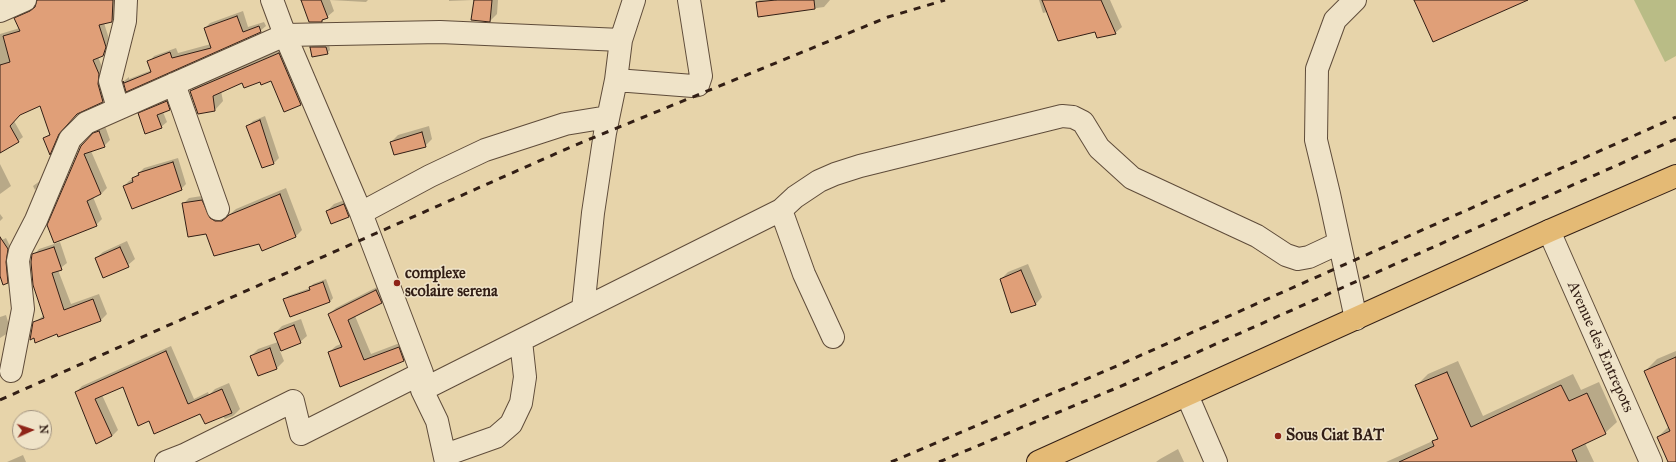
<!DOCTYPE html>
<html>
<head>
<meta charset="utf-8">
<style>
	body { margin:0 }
	#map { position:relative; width:1676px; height:462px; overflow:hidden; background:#e7d4aa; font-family:"IM FELL Great Primer",serif }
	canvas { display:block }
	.north { position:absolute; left:12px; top:410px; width:40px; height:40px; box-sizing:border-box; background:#efe3c8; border:1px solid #a39480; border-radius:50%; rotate:87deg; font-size:11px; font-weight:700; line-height:16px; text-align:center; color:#321e15 }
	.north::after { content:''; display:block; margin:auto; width:14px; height:18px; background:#8f2418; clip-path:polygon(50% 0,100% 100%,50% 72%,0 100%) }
</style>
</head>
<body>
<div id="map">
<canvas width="1676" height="462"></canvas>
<div class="north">N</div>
</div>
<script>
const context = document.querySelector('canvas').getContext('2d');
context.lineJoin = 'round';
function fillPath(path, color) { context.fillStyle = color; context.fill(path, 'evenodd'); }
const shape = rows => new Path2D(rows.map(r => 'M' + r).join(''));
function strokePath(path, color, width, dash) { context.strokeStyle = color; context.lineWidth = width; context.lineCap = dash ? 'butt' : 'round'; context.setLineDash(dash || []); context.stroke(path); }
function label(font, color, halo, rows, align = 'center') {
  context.font = font + ' "IM FELL Great Primer",serif'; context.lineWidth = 3; context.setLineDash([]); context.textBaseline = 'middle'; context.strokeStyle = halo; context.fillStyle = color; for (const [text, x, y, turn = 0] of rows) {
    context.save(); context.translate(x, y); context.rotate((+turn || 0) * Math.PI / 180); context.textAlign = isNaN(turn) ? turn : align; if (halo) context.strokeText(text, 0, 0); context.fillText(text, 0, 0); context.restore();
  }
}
const green = shape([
	[1634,0,1676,0,1676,56,1665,62]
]);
const shadow = shape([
	[39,0,117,0,116,16,111,21,104,23,110,42,107,51,103,55,98,57,103,69,107,97,103,101,77,113,63,128,54,150,50,153,44,138,51,133,41,105,20,114,14,121,23,137,18,141,0,152,0,34,20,28,16,19,20,14,36,7],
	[302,0,368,0,366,2,330,0,334,11,322,21],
	[449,0,473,0,449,1],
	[475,0,498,0,497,14,490,21],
	[759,0,830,0,824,7,759,16,757,3],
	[1039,0,1110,0,1122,27,1115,33,1095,31,1047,12,1043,13],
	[243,11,248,27,264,22,266,26,260,31,127,90,124,81,129,77,129,79,152,70,149,62,154,56,176,48,178,53,211,44,205,28,210,23],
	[315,44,329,44,330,50,327,53,311,47],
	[287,45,309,96,301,104,285,111,272,80,243,82,221,91,223,101,215,110,191,91,199,83],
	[172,96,175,104,170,110,163,112,167,122,161,127,140,114,145,108],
	[265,116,279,158,274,163,248,126,253,121],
	[105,126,110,140,104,146,91,151,107,188,101,194,93,197,102,219,96,225,55,242,81,147,100,128],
	[429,126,432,139,425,146,391,142,398,135],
	[178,158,186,184,181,189,124,186,129,181,133,179,144,168],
	[0,164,11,186,0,194],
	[40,181,37,187,35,190,33,186],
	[286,188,302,230,296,236,259,242,207,233,183,204,189,198,208,195,222,216,229,215,236,209],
	[350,198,355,210,349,216,327,211,334,204],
	[0,214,3,218,0,221],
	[6,238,10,246,8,258,10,279,7,282,0,272,0,241],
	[127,241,135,259,128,265,96,258,103,252],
	[60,242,67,263,58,270,71,304,99,294,107,314,101,320,59,336,58,333,34,323,44,315,33,256,39,249],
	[1028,264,1042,297,1036,304,1012,312,1001,279,1008,272],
	[326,279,333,298,330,302,291,316,285,300,288,296,310,288,313,284],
	[383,284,388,296,381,302,355,316,371,354,405,341,410,354,404,360,341,386,329,352,336,346,341,344,329,314,336,308],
	[6,315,9,325,8,333,0,338,0,317],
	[301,319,307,336,300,342,280,351,284,361,277,368,258,375,251,356,258,349,278,342,275,333,282,326],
	[171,346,194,399,208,392,209,395,215,389,229,383,240,409,233,416,225,419,214,404,149,420,123,386,102,395,118,430,112,436,76,392,82,386],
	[1676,351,1676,462,1669,462,1658,437,1669,426,1645,371,1657,359],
	[1458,361,1483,416,1573,374,1581,390,1599,382,1617,422,1605,433,1585,443,1594,462,1386,462,1435,440,1438,437,1416,386,1428,374],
	[1178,449,1184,462,1156,462,1160,459],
	[23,455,26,462,7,462]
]);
const building = shape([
	[37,0,113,0,112,22,99,25,106,47,103,56,93,60,99,74,98,84,103,102,77,114,59,134,50,155,43,138,50,135,40,106,20,115,10,126,19,142,0,153,0,65,10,62,3,36,20,31,14,18,30,11,35,7,37,0],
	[301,0,321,0,328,18,322,20,322,22,309,22,301,0],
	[474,0,492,0,490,22,471,20,474,0],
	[776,0,814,0,815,9,758,17,756,2,776,0],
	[1042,0,1101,0,1116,34,1097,38,1095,32,1058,41,1042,0],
	[1414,0,1528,0,1433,42,1414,0],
	[237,16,243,32,259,26,261,32,126,92,123,81,124,83,151,72,147,61,170,52,172,58,211,48,204,28,237,16],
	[310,47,326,47,328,54,312,57,310,47],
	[279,53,301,105,284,112,271,81,261,85,260,82,244,88,242,83,213,96,215,111,198,114,190,91,279,53],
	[167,101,170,110,157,115,162,128,145,134,138,113,167,101],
	[260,120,274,164,262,168,246,126,260,120],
	[99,131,105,147,84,154,101,194,87,201,97,226,54,243,47,225,81,146,93,133,99,131],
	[422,132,426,147,394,155,390,142,422,132],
	[173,162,182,190,132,209,123,186,133,182,132,178,139,175,138,173,173,162],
	[280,194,296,237,262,251,259,244,214,256,206,234,188,237,182,203,202,200,210,218,215,221,222,221,229,215,280,194],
	[344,204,349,217,331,224,326,211,344,204],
	[0,237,8,249,6,262,8,283,3,285,0,276,0,237],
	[54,247,62,270,52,273,64,310,93,299,101,321,58,337,57,334,35,343,34,338,30,340,33,322,44,318,33,285,31,262,32,254,54,247],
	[120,247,129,267,103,278,95,258,120,247],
	[1021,270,1036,305,1011,313,1000,279,1021,270],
	[323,282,330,302,290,317,283,299,310,290,309,287,323,282],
	[376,290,382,303,348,320,364,360,399,347,404,361,340,387,328,352,342,347,328,314,376,290],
	[294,325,301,343,281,351,274,333,294,325],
	[270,348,277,369,258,376,250,356,270,348],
	[166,351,188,404,222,389,232,413,205,424,200,414,154,434,149,421,138,426,123,387,95,399,112,436,96,444,75,392,166,351],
	[1676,357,1676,462,1668,462,1657,437,1670,431,1644,371,1676,357],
	[1447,372,1471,427,1561,385,1569,401,1587,393,1606,434,1572,450,1577,462,1399,462,1434,446,1432,441,1438,439,1415,385,1447,372]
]);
const minor = shape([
	[272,0,285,35,361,213,422,373,422,390,437,421,446,462],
	[1355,0,1335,20,1317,69,1316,140,1329,194,1356,319],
	[0,11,25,0],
	[616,80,693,86,698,85,701,76,689,0],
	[174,84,218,209],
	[118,108,110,81,125,21,126,0],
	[781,210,795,197,819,181,835,174,860,166,1062,116,1073,117,1083,122,1099,148,1132,178,1257,236,1286,255,1298,259,1309,257,1339,243],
	[361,213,430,176,485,150,565,124,608,117],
	[1549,231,1651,462],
	[583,309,781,210,804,274,833,337],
	[11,371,23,309,18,261,20,251,36,220,70,139,86,123,285,35,440,32,621,40,634,0],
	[422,390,583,309,593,213,605,133,616,80,621,40],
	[1187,395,1216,462],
	[445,455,496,437,511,424,521,403,525,377,521,341],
	[166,462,184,455,293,401,301,434,422,373]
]);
const major = shape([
	[1038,462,1549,231,1676,176]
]);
const rail = shape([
	[0,400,573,146,888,17,945,0],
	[891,462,1119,365,1676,117],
	[939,462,1126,384,1676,139]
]);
const markers = [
	[397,283,4,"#8f2418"],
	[1278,436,4,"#8f2418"]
];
const poiNames = [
	["complexe",405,274],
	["scolaire serena",405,292],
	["Sous Ciat BAT",1286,436]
];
const streetNames = [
	["Avenue des Entrepots",1600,347,66]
];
fillPath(green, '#b9bc86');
fillPath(shadow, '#0003');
fillPath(building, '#e09f78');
strokePath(building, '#321e15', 1);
strokePath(minor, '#5f4c3a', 24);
strokePath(major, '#321e15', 24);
strokePath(minor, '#efe3c8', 22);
strokePath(major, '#e4ba75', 22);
strokePath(rail, '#321e15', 3, [7, 7]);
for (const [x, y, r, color] of markers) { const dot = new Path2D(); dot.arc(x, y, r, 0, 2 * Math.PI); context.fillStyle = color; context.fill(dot); strokePath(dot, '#efe3c8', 1.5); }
label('bold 16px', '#321e15', '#efe3c8', poiNames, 'left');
label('16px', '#321e15', '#efe3c8', streetNames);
</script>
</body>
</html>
